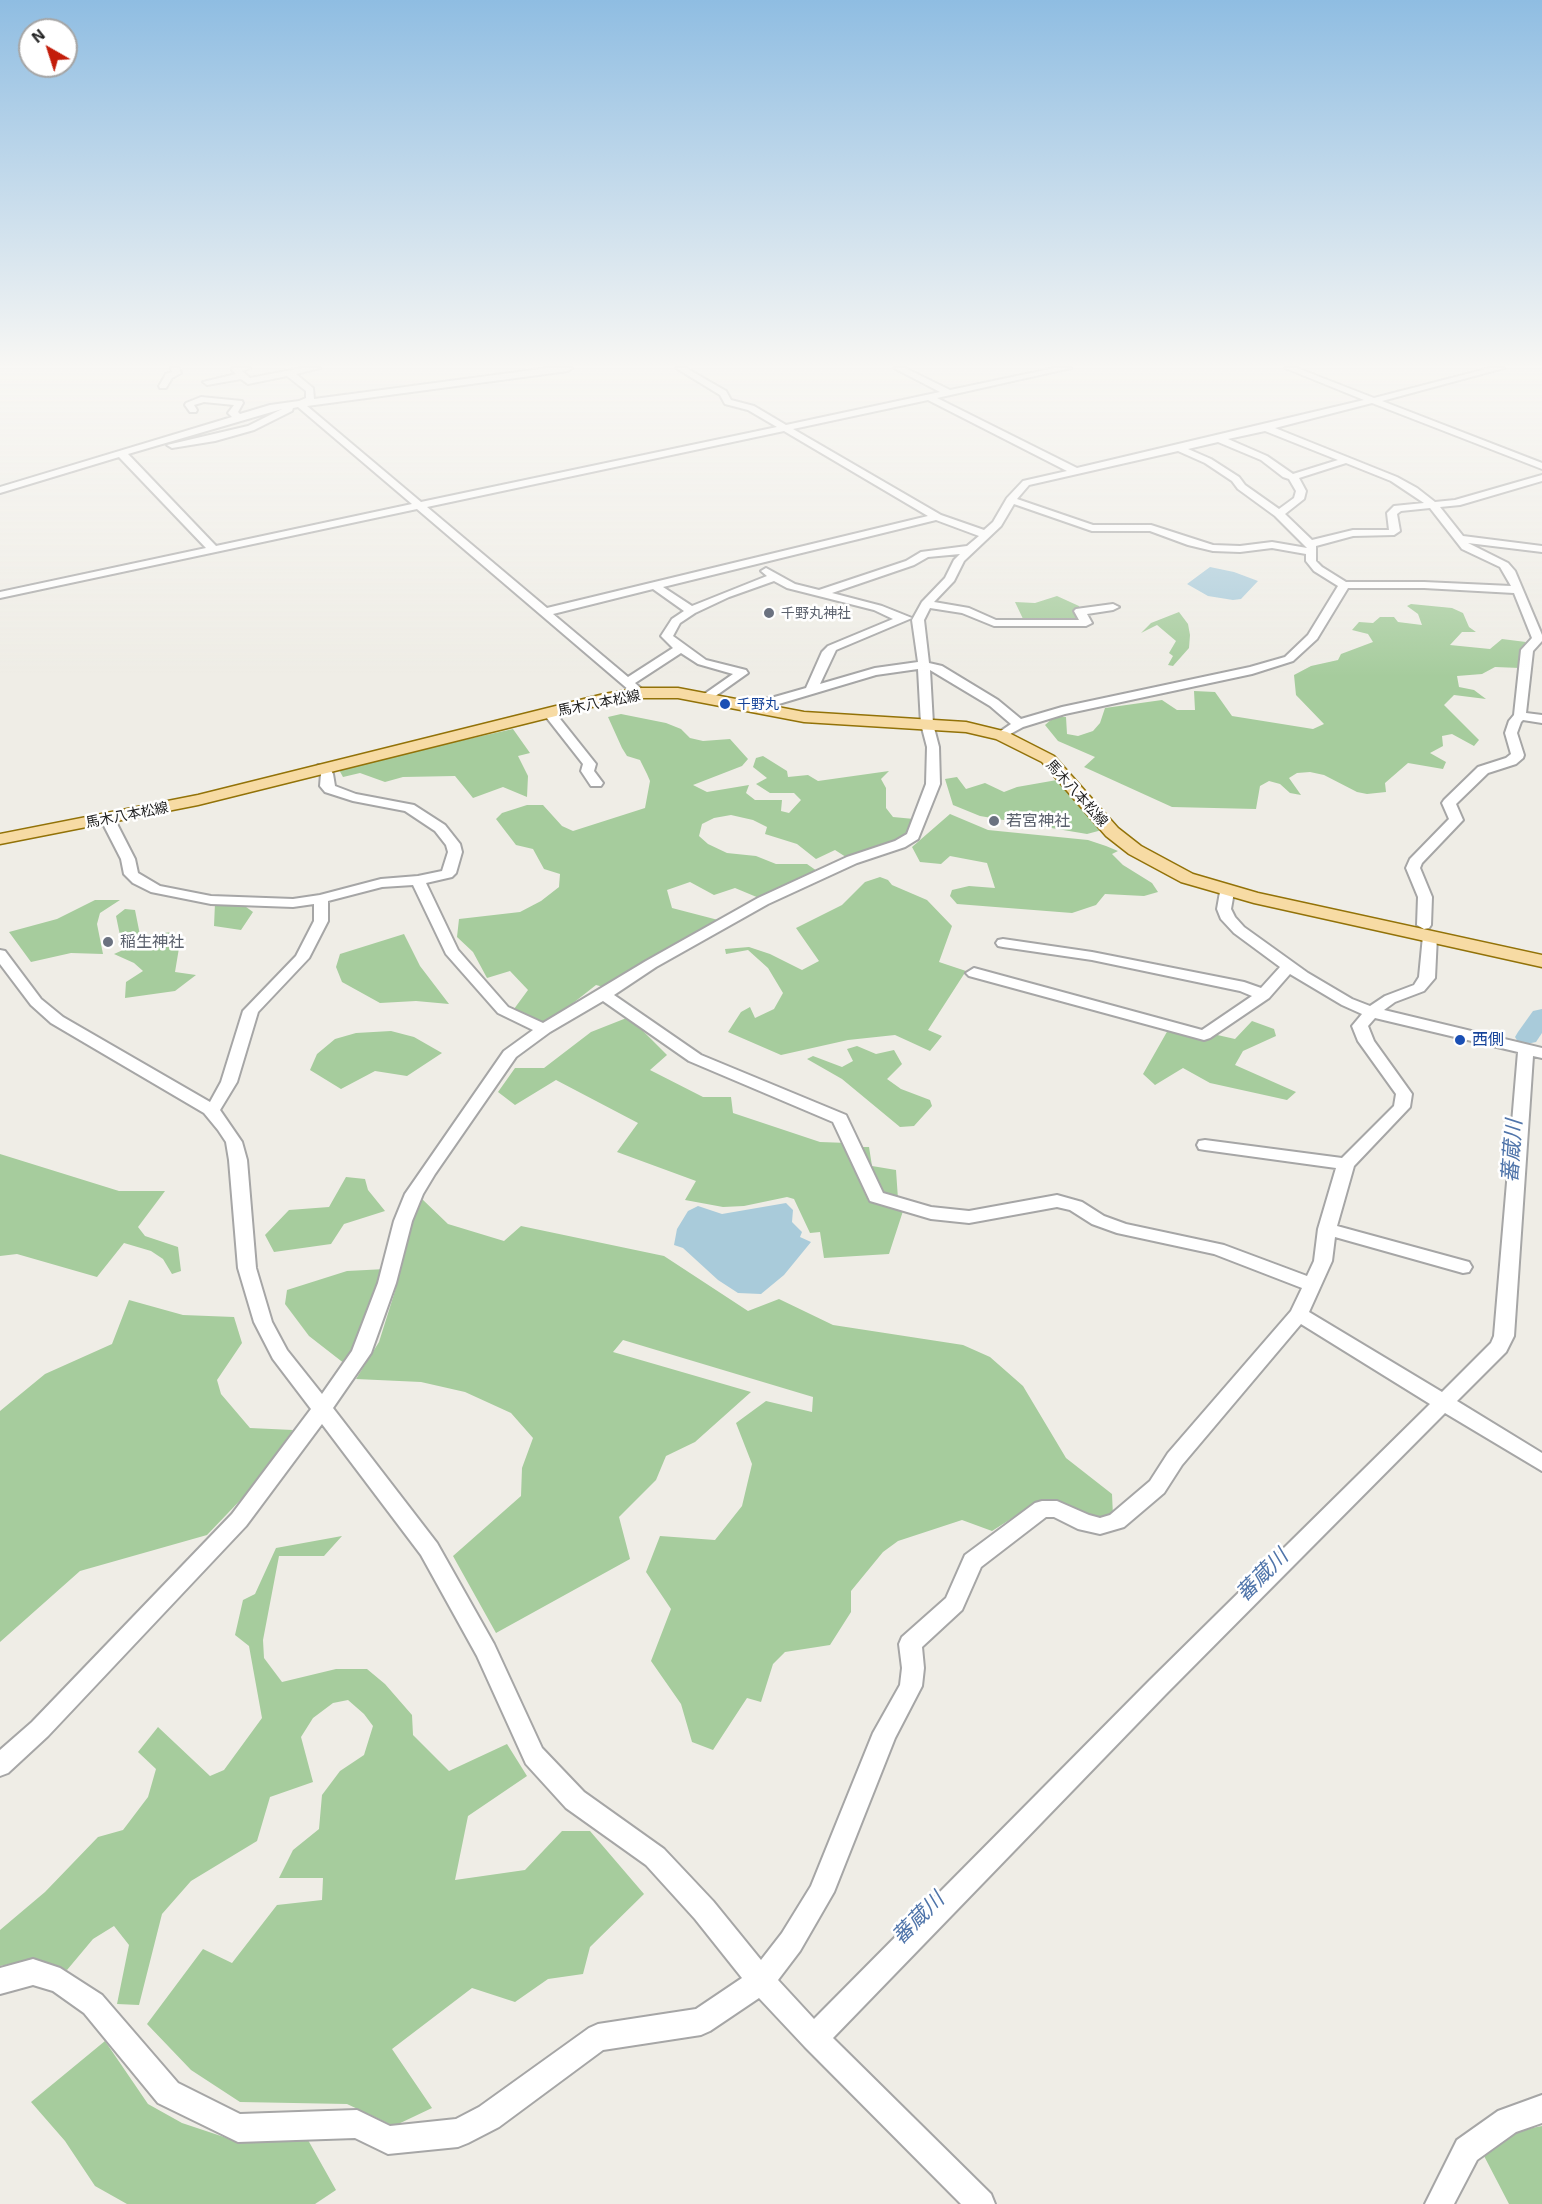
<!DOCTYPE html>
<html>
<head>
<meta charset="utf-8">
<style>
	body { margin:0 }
	#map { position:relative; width:1542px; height:2204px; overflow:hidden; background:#efede6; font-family:"Exo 2",sans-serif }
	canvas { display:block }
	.north { position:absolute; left:18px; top:18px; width:60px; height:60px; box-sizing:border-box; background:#fff; border:2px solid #a5a5a5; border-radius:50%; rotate:321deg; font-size:16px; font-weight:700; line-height:24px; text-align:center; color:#1f1f1f }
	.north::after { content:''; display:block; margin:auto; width:21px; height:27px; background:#c31d0b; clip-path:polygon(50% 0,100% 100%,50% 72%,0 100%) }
</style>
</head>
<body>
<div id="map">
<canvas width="1542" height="2204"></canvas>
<div class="north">N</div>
</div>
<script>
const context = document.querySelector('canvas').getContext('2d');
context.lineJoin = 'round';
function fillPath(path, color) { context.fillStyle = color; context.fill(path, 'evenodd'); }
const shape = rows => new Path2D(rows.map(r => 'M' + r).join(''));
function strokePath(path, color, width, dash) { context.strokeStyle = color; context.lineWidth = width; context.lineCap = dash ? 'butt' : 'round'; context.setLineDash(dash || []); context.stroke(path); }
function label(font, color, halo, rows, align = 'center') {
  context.font = font + ' "Exo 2","Noto Sans JP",sans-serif'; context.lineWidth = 5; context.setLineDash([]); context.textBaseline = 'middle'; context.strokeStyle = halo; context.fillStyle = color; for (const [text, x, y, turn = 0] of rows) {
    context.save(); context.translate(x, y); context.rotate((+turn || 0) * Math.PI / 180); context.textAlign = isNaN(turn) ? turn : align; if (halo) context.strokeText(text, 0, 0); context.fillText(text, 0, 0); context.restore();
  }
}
const forest = shape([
	[1057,596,1079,606,1081,618,1024,621,1015,602,1035,603],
	[1411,604,1452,608,1463,613,1469,627,1476,632,1462,632,1450,645,1490,649,1502,639,1526,642,1520,652,1520,668,1495,667,1482,674,1457,676,1459,687,1474,690,1486,699,1454,695,1444,705,1479,740,1474,746,1452,734,1442,736,1443,746,1430,753,1446,762,1443,769,1408,763,1385,783,1386,792,1367,794,1357,792,1324,775,1310,772,1297,773,1289,778,1301,795,1290,793,1280,784,1269,781,1260,786,1256,809,1172,807,1084,767,1095,757,1058,741,1045,725,1054,717,1066,717,1067,734,1078,736,1093,731,1100,723,1105,708,1162,700,1177,710,1195,710,1194,691,1215,692,1232,716,1313,729,1324,724,1296,695,1294,675,1311,666,1338,660,1341,654,1373,642,1368,634,1352,630,1359,622,1373,623,1380,617,1394,617,1398,622,1422,625,1418,614,1407,606],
	[1179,612,1188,624,1190,635,1189,648,1173,666,1168,665,1173,656,1169,653,1176,641,1157,625,1141,633,1151,623],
	[621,714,666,723,681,729,690,738,703,741,730,739,748,759,742,766,693,785,707,792,749,785,746,793,755,800,782,800,781,811,789,813,801,800,794,793,770,793,756,784,767,778,753,767,756,758,763,756,787,771,788,777,808,775,818,781,889,771,881,779,886,788,886,808,893,817,914,819,909,834,895,843,849,859,835,850,816,859,797,844,765,834,767,827,753,820,731,815,714,818,702,824,699,836,708,844,727,853,756,856,776,864,807,864,817,871,759,898,735,888,714,895,690,882,667,890,672,908,722,921,607,988,596,985,563,1011,543,1023,514,1009,528,990,510,971,487,978,473,952,457,937,459,919,520,912,541,901,559,887,560,874,544,869,533,849,516,845,496,819,502,813,527,805,543,805,562,826,573,831,645,808,650,781,647,774,640,760,627,756,622,748,608,717],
	[513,729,530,753,518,756,528,776,527,797,503,787,473,798,455,776,403,777,385,782,360,773,343,777,338,768],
	[957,777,966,789,985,783,1004,792,1017,787,1057,780,1102,830,1087,834,980,816,953,805,945,779],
	[950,814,988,830,1088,840,1106,846,1118,851,1112,854,1123,865,1152,883,1158,892,1144,896,1105,894,1096,905,1072,913,957,904,950,896,952,890,969,886,995,888,987,863,950,856,941,864,920,862,912,847],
	[880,877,888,880,892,885,927,900,952,926,939,962,966,971,928,1030,942,1036,930,1051,895,1035,848,1040,781,1055,728,1032,741,1012,750,1007,755,1018,774,1009,783,993,768,968,748,950,726,954,725,949,749,947,770,954,802,970,819,961,796,928,842,905,865,882],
	[95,900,120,900,100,913,97,924,103,954,71,953,31,962,9,932,57,919],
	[215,903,242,904,253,912,241,930,214,926],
	[125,909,135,910,140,935,174,932,179,948,175,972,196,975,175,991,125,998,126,982,143,971,134,963,114,954,123,950,116,916],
	[404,934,420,966,449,1004,416,1001,380,1003,342,982,336,967,340,954],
	[629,1017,667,1055,650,1070,703,1097,731,1097,733,1113,820,1142,848,1143,873,1199,903,1211,889,1254,824,1258,820,1232,810,1233,794,1199,787,1197,744,1206,723,1207,685,1200,696,1181,617,1152,638,1123,556,1080,515,1105,498,1092,515,1068,544,1068,591,1032],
	[1252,1021,1274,1029,1276,1036,1243,1051,1235,1065,1296,1092,1287,1100,1210,1083,1183,1068,1155,1085,1143,1074,1168,1030,1213,1034,1235,1039],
	[391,1031,414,1037,442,1053,407,1076,375,1071,341,1089,310,1070,317,1054,335,1039,356,1033],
	[857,1046,876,1054,894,1050,902,1064,887,1079,901,1089,930,1100,932,1106,914,1126,900,1127,842,1079,807,1059,813,1056,842,1067,853,1061,847,1049],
	[856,1147,869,1147,872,1166,896,1170,898,1199,878,1195],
	[0,1154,119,1191,165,1191,138,1227,145,1236,178,1247,181,1271,172,1274,163,1259,151,1251,124,1243,97,1277,17,1254,0,1256],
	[346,1177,365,1179,368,1190,385,1211,344,1224,331,1244,274,1252,265,1235,289,1210,329,1207],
	[422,1199,448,1224,504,1241,521,1226,664,1256,748,1311,779,1299,833,1325,963,1345,990,1357,1023,1386,1066,1458,1112,1494,1113,1516,1088,1516,1057,1503,1036,1503,992,1531,962,1520,898,1541,883,1552,851,1591,851,1612,830,1645,785,1652,773,1664,761,1702,747,1698,713,1750,692,1742,681,1704,651,1661,671,1609,646,1572,660,1536,715,1540,742,1506,752,1464,736,1423,766,1401,812,1412,813,1397,623,1340,613,1352,751,1392,695,1442,666,1456,656,1480,619,1517,630,1559,496,1633,453,1556,521,1496,522,1468,533,1438,511,1413,465,1392,421,1382,356,1379,379,1342,395,1291,410,1217],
	[386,1269,363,1335,345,1364,309,1336,285,1304,287,1290,347,1271],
	[129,1300,183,1315,234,1317,242,1343,217,1380,221,1394,250,1428,293,1430,249,1491,207,1535,80,1571,0,1642,0,1411,45,1374,112,1344],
	[342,1536,324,1556,279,1556,263,1640,264,1658,282,1682,336,1669,367,1669,385,1684,412,1715,413,1735,449,1771,507,1744,527,1776,468,1816,455,1880,525,1870,562,1831,590,1831,644,1894,590,1947,583,1974,548,1979,515,2002,472,1988,392,2049,432,2108,394,2126,347,2104,240,2102,191,2070,147,2024,203,1949,232,1963,277,1905,322,1900,323,1878,279,1878,293,1850,319,1829,322,1795,340,1771,364,1755,373,1726,364,1714,348,1700,333,1703,313,1718,301,1737,313,1782,270,1797,257,1841,191,1881,162,1914,139,2005,117,2004,129,1945,114,1926,93,1939,67,1970,33,1960,0,1966,0,1930,45,1892,98,1837,123,1830,148,1797,156,1769,138,1752,158,1727,210,1776,224,1770,262,1718,249,1646,235,1635,243,1600,255,1594,276,1548],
	[105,2041,148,2104,182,2123,230,2139,308,2140,336,2190,315,2204,127,2204,95,2186,65,2141,31,2102],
	[1542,2126,1542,2204,1509,2204,1483,2154,1522,2130]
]);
const water = shape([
	[1210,567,1234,572,1258,581,1241,599,1233,600,1208,596,1187,584],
	[786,1203,793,1210,792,1222,802,1232,800,1237,811,1242,784,1275,761,1294,738,1293,718,1280,683,1248,674,1245,677,1229,688,1211,698,1206,722,1214]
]);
const river = shape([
	[1542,1009,1542,1033,1536,1042,1527,1044,1518,1042,1515,1037,1518,1032,1533,1011,1542,1009]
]);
const minor = shape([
	[171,368,179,368,181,373,172,378,166,388,160,388,159,386,166,374,172,372,171,368],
	[233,368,250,368,242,371,250,378,302,368,320,368,296,374,313,388,314,399,548,368,572,368,568,371,307,406,421,502,777,427,748,410,725,404,720,395,676,368,686,368,726,391,731,400,754,406,786,425,940,392,894,368,905,368,950,390,1055,368,1071,368,937,398,1077,468,1364,400,1285,368,1297,368,1374,398,1490,368,1504,368,1382,401,1542,463,1542,469,1372,403,1275,428,1397,477,1417,488,1435,502,1455,500,1542,475,1542,481,1460,505,1440,507,1463,536,1542,546,1542,552,1468,543,1508,563,1515,571,1542,635,1542,641,1533,651,1526,713,1542,715,1542,723,1523,720,1521,722,1517,733,1524,755,1523,758,1516,764,1488,773,1456,804,1463,820,1422,863,1420,868,1432,897,1431,925,1429,928,1424,929,1417,925,1418,897,1406,868,1410,859,1449,819,1442,803,1444,800,1478,767,1506,758,1511,754,1505,733,1509,721,1514,715,1521,650,1532,638,1514,593,1424,588,1348,588,1317,639,1293,661,1252,674,1065,714,1023,727,1001,739,995,735,1011,724,990,706,930,670,933,724,939,747,940,784,918,839,905,847,857,863,768,904,656,967,614,995,701,1055,846,1115,883,1193,931,1207,969,1211,1057,1195,1082,1202,1104,1216,1126,1224,1224,1245,1307,1276,1314,1261,1318,1229,1336,1168,1205,1150,1199,1149,1197,1145,1199,1141,1205,1140,1342,1158,1394,1106,1396,1094,1358,1041,1352,1026,1362,1014,1342,1005,1290,974,1269,998,1210,1038,1204,1040,969,976,966,973,974,968,1202,1030,1252,996,1240,991,1092,960,1003,947,998,946,996,943,998,940,1003,939,1092,952,1244,982,1261,988,1280,967,1234,933,1221,919,1217,909,1220,892,1227,888,1234,892,1231,909,1235,917,1244,927,1308,973,1352,999,1370,1006,1385,996,1414,985,1419,977,1423,936,1430,932,1435,933,1437,936,1435,978,1424,991,1395,1002,1384,1010,1542,1048,1542,1058,1533,1056,1514,1336,1506,1352,1457,1401,1542,1453,1542,1471,1445,1413,1166,1694,833,2038,991,2194,995,2204,961,2204,805,2047,759,1998,710,2031,701,2035,603,2050,499,2127,468,2143,458,2147,388,2154,355,2138,238,2142,158,2103,84,2013,53,1991,33,1985,0,1994,0,1968,33,1959,60,1968,102,1995,178,2083,240,2114,357,2110,390,2126,456,2119,479,2107,589,2028,598,2024,696,2009,742,1978,695,1919,646,1865,566,1808,526,1764,477,1656,421,1555,322,1424,246,1526,48,1736,8,1773,0,1776,0,1750,32,1722,232,1514,311,1409,273,1359,254,1322,238,1268,229,1160,226,1142,218,1130,204,1113,51,1023,31,1005,0,964,0,950,5,951,41,999,63,1017,210,1102,221,1082,243,1011,296,956,314,921,314,904,293,907,211,904,151,892,133,883,124,874,121,859,101,820,103,817,108,816,115,820,135,859,138,873,160,886,211,896,293,899,320,895,381,879,418,876,442,871,448,852,446,845,435,831,405,811,353,801,325,792,320,786,321,774,317,768,318,765,328,765,333,774,335,786,356,794,414,805,445,825,460,844,462,852,456,873,452,877,426,883,458,950,508,1007,543,1023,646,961,758,898,847,857,895,841,907,834,926,784,927,747,921,724,918,669,876,675,772,706,738,708,738,702,771,698,806,688,822,652,828,646,893,619,874,610,787,588,774,581,729,597,695,613,680,623,673,636,706,660,746,670,748,673,707,702,701,698,703,695,733,674,698,664,681,653,635,683,646,693,640,697,636,696,417,509,0,598,0,592,206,548,119,457,0,493,0,487,232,417,228,413,234,405,204,402,194,405,197,410,196,412,190,412,185,405,186,403,201,397,242,401,243,403,238,412,240,414,270,405,299,401,306,398,306,391,287,376,248,384,241,379,207,385,203,382,236,374,232,370,233,368],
	[928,400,1067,471,1023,481,1007,498,993,522,984,530,941,515,793,429,928,400],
	[298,407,412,504,216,546,128,454,282,409,248,426,167,445,172,448,215,441,254,430,292,411,293,408,298,407],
	[784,431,928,516,547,608,427,507,784,431],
	[1265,431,1338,460,1293,474,1267,456,1228,439,1265,431],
	[1218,442,1261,460,1283,477,1289,479,1296,491,1294,498,1279,509,1245,485,1239,477,1211,459,1188,449,1218,442],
	[1178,451,1205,463,1232,481,1238,489,1275,516,1307,548,1272,542,1240,546,1213,545,1151,525,1093,525,1017,499,1029,485,1178,451],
	[1346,463,1391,481,1424,503,1394,506,1387,513,1389,530,1353,530,1312,540,1285,514,1304,499,1306,491,1299,478,1346,463],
	[1014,504,1092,531,1150,531,1188,545,1213,551,1240,552,1272,548,1306,554,1306,561,1314,571,1338,586,1308,635,1285,657,1250,667,1062,707,1021,719,998,700,942,666,929,663,924,620,930,608,962,613,994,626,1086,626,1092,623,1087,614,1113,610,1119,607,1113,604,1076,609,1074,611,1079,620,996,620,969,608,934,602,954,581,964,561,1001,526,1014,504],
	[1430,508,1462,549,1500,567,1511,586,1424,582,1346,582,1322,567,1316,561,1316,546,1353,536,1394,535,1400,531,1397,514,1401,511,1430,508],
	[936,520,979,536,967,546,921,552,906,561,819,590,795,584,766,568,761,571,767,576,692,606,663,587,936,520],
	[960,554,954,560,945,578,922,602,912,620,918,662,875,668,820,684,836,650,912,618,882,606,832,593,914,565,928,557,960,554],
	[653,589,684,611,672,619,661,636,673,648,628,677,553,614,653,589],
	[413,885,446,954,498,1013,533,1030,504,1051,405,1194,394,1221,378,1283,352,1351,322,1394,287,1350,272,1322,256,1268,247,1160,242,1142,220,1110,237,1082,258,1012,309,958,328,921,328,901,382,887,413,885],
	[603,1001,689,1061,833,1122,870,1201,931,1219,969,1223,1057,1207,1070,1210,1092,1224,1117,1233,1214,1254,1302,1288,1291,1311,1168,1453,1150,1481,1110,1515,1100,1518,1089,1515,1057,1501,1042,1501,1035,1503,965,1555,946,1598,902,1637,899,1644,902,1668,900,1685,873,1733,811,1886,782,1933,761,1960,713,1901,664,1849,584,1792,542,1748,494,1644,437,1543,333,1408,371,1353,396,1283,412,1221,423,1194,435,1174,516,1057,550,1032,603,1001],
	[1375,1018,1518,1052,1494,1336,1491,1343,1442,1392,1309,1312,1332,1261,1335,1237,1463,1273,1469,1272,1472,1267,1469,1262,1337,1226,1354,1166,1410,1107,1412,1094,1374,1041,1368,1026,1375,1018],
	[1301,1324,1430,1404,1150,1680,814,2019,778,1980,800,1951,834,1892,895,1738,922,1686,924,1668,922,1647,962,1610,981,1567,1046,1517,1054,1517,1078,1529,1100,1534,1124,1527,1164,1493,1182,1465,1301,1324],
	[549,709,553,710,596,764,594,771,603,783,601,786,591,786,581,771,583,764,543,713,549,709],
	[1542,2095,1542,2123,1516,2132,1477,2160,1454,2204,1425,2204,1457,2140,1498,2111,1542,2095]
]);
const major = shape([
	[640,688,678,688,804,712,966,722,1007,732,1054,756,1118,828,1141,846,1193,874,1258,893,1542,955,1542,967,1254,903,1181,882,1129,854,1106,836,1042,762,996,739,966,732,804,722,678,698,640,698,604,704,198,805,0,844,0,834,198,795,604,694,640,688]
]);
const markers = [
	[769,613,6,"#6b7280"],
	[725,704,6,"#1a4fb4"],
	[994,821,6,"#6b7280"],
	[108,942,6,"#6b7280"],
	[1460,1040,6,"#1a4fb4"]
];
const farWorshipnames = [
	["千野丸神社",781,613]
];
const farStreetnames = [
	["馬木八本松線",599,703,-11],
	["馬木八本松線",1077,793,48],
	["馬木八本松線",127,815,-11]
];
const farTransitnames = [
	["千野丸",737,704]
];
const worshipNames = [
	["若宮神社",1006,821],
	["稲生神社",120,942]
];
const transitNames = [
	["西側",1472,1040]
];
const nearWaternames = [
	["蕃蔵川",1512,1151,-86],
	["蕃蔵川",1262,1575,-45],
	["蕃蔵川",918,1918,-45]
];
fillPath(forest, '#a6cc9d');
fillPath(water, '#a9cbda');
fillPath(river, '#a9cbda');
strokePath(minor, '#a6a6a6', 4);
strokePath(major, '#927208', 3);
fillPath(minor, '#fff');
fillPath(major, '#f7dba4');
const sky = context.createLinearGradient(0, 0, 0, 677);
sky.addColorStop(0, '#8fbde2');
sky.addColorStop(0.54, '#f8f7f4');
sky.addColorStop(1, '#f8f7f400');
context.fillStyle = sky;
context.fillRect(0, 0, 1542, 677);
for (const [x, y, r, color] of markers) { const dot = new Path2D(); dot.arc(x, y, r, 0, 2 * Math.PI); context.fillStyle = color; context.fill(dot); strokePath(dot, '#fff', 2); }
label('14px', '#5b616d', '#fff', farWorshipnames, 'left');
label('14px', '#1f1f1f', '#fff', farStreetnames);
label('14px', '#164399', '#fff', farTransitnames, 'left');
label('16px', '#5b616d', '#fff', worshipNames, 'left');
label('16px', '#164399', '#fff', transitNames, 'left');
label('italic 21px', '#5075aa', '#fff', nearWaternames);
</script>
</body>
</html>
